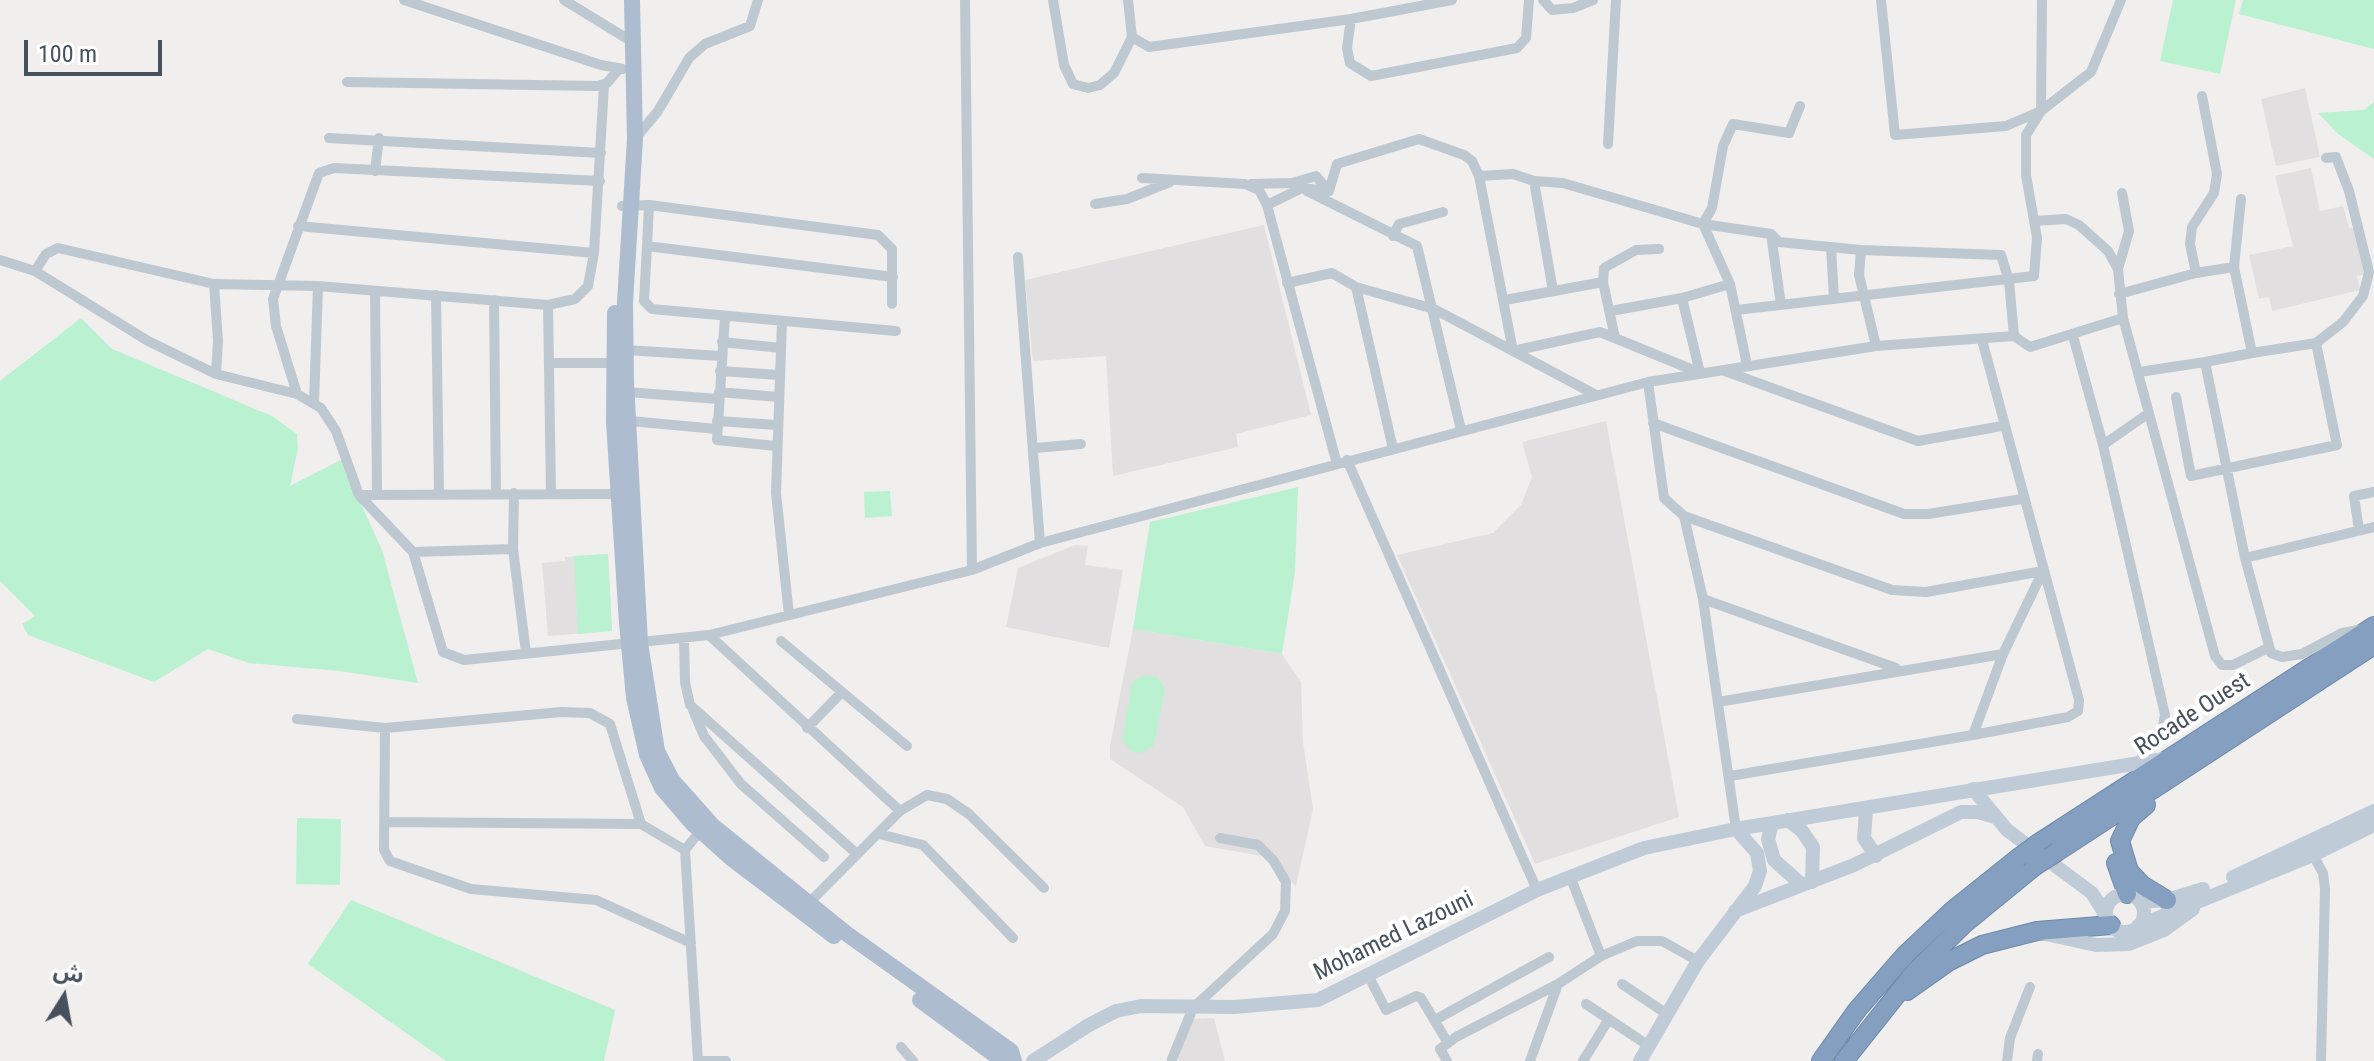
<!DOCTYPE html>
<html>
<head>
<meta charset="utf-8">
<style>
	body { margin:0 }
	#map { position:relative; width:2374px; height:1061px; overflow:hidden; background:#f1eeee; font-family:"Roboto Condensed","Noto Sans Arabic",sans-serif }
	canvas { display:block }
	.north { position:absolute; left:24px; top:957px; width:80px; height:80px; -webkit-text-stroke:6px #fff; paint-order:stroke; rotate:11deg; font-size:22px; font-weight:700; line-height:32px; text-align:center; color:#46515d }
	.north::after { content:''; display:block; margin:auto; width:28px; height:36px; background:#46515d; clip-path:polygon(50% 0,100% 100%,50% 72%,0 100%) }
	.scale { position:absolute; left:24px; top:40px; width:138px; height:36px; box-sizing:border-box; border:4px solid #46515d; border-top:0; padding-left:10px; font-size:24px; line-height:28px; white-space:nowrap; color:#46515d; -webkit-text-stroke:6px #fff; paint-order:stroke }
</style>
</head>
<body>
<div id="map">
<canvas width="2374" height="1061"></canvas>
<div class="north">ش</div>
<div class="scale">100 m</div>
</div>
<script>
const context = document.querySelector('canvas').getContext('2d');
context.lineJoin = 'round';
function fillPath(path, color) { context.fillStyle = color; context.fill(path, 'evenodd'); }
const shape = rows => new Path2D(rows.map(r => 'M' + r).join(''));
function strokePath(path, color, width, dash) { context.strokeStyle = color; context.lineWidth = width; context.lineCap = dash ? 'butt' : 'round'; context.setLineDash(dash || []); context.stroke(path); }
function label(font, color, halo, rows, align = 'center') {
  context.font = font + ' "Roboto Condensed",sans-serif'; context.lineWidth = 8; context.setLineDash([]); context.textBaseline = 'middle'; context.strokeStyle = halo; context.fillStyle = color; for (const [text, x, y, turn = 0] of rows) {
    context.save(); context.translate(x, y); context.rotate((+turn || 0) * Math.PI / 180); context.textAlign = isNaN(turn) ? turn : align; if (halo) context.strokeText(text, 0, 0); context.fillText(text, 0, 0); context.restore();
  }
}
const education = shape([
	[2305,88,2320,157,2276,166,2261,99],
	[2311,168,2320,211,2343,206,2349,228,2354,227,2366,274,2357,276,2360,290,2272,311,2269,297,2259,299,2249,255,2293,246,2275,176],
	[1264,225,1311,415,1236,434,1238,447,1113,476,1106,356,1033,361,1025,280],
	[1606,421,1679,817,1535,864,1397,555,1493,533,1521,505,1532,477,1522,442],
	[1075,545,1088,546,1085,565,1123,570,1109,648,1006,627,1018,568],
	[608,554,612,631,548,636,542,563,565,561,565,557],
	[1133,629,1282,654,1301,682,1303,742,1313,809,1296,886,1262,856,1205,846,1183,807,1110,759,1110,746],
	[1214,1018,1225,1061,1179,1061,1177,1054,1187,1019]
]);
const green = shape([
	[2173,0,2236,0,2220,74,2160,61],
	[2243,0,2374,0,2374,49,2239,14],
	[2374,102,2374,159,2338,134,2318,113,2364,110],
	[81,318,112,349,272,416,297,434,298,448,290,486,341,460,382,550,418,683,340,671,249,663,208,649,154,682,28,635,22,624,35,616,0,581,0,381],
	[1298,487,1295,572,1282,654,1133,629,1150,522],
	[890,491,892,516,865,518,864,492],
	[608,554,612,631,578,634,574,556],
	[1144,675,1157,677,1165,688,1154,745,1142,753,1131,751,1122,740,1132,682],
	[297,818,341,819,340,885,296,884],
	[351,900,615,1010,604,1061,446,1061,308,964]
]);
const street = shape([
	[404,0,601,65,623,69],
	[564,0,626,38],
	[965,0,972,570],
	[1053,0,1064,65,1073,84,1088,88,1100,85,1114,73,1132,37],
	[1128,0,1132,37,1149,47,1351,19,1452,0],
	[1543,0,1552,10,1573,8,1593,0],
	[1881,0,1895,135,2006,126,2041,111,2091,72,2121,0],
	[1351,19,1347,48,1350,63,1371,76,1517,48,1526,38,1529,0],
	[347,82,598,86,607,83,619,69],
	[329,138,601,153],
	[635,139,658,111,689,58,705,44,750,26,758,0],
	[1608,144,1616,0],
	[375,171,379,138],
	[1479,176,1513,351,1600,332,1698,372],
	[1142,178,1245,184,1259,190,1267,205],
	[1534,181,1553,291],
	[1251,184,1292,183,1316,176,1329,191],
	[1307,191,1417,246,1461,430],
	[2122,193,2129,231,2118,269,2123,318,2215,656,2222,665,2233,665,2268,648],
	[1095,204,1127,199,1170,182],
	[622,206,649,205,878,235,892,249,892,304],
	[2035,221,2066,219,2079,225,2108,251,2118,269],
	[298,226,594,253],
	[1771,234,1781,305],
	[1393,236,1399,224,1443,212],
	[647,246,649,205],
	[1831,247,1834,299],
	[1861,250,2001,255,2009,281,2014,336],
	[1018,257,1040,543],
	[0,260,35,271,148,341,216,374,297,394,321,408,336,431,359,495,413,552,443,652,464,660,709,635,972,570,1040,543,1648,382,1876,346,2014,336,2030,347,2123,318],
	[2234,267,2241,199],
	[35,271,46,254,58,248,214,284,318,286,548,305,575,299,588,286,594,253,604,85],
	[2196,273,2234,267,2252,353,2316,343,2343,322,2363,296,2369,272,2349,191,2336,157,2326,158],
	[893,277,647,246,644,301,652,309,896,331],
	[1603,282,1604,268,1636,250,1659,249],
	[1287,283,1332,273,1356,287,1434,309,1596,395],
	[214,284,218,341,216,374],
	[1356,287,1393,449],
	[375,291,377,492],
	[2119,294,2196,273,2190,244,2192,227,2214,193,2217,174,2202,96],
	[436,295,439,492],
	[1682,298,1700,373],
	[494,300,496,493],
	[1505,300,1603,282,1615,338],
	[548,305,551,494],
	[1736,310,2034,276,2037,238,2026,175,2026,135,2041,111,2042,0],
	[1611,311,1682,298,1730,284],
	[725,316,717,440,776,446],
	[782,321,776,493,789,615],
	[2073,336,2103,445,2165,715,2161,737,2137,763],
	[722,342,781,348],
	[626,350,721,356],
	[2205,362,2252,353],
	[549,363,612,363],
	[1747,365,1730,284,1703,224,1712,208,1723,146,1733,124,1789,133,1800,106],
	[1722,370,1918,441,2002,426],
	[720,371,779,375],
	[2139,372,2205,362,2245,558,2271,653,2282,657,2302,654,2342,633,2364,629],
	[1648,382,1664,498,1684,516,1703,599,1736,829],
	[627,392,718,399],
	[719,392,778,397],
	[297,394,276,326,273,299,319,173,334,168,600,181],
	[2176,397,2191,476,2337,445,2316,343],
	[314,403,318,286],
	[630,421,717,429],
	[717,421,777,425],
	[1653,423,1904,514,1928,514,2022,499],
	[2103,445,2149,413],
	[1035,448,1081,444],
	[1347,460,1537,890],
	[1337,464,1267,205,1302,188,1329,191,1337,164,1419,139,1464,155,1472,161,1479,176,1513,174,1534,181,1563,183,1703,224,1771,234,1779,242,1861,250,1859,275,1876,346],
	[514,493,513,549,526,653],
	[359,495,619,494],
	[1684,516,1892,590,1926,592,2043,571],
	[2359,530,2354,496,2374,492],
	[413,552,513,549],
	[2245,558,2374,527],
	[1703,599,1896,668],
	[709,635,900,811],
	[684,639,685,682,690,705,857,854],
	[781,641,907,746],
	[1718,702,2003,654],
	[693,710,704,736,741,784,824,857],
	[297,719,385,728,561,712,590,713,610,724,641,824],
	[385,728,384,850,390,861,471,889,596,900,691,943],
	[807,728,842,692],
	[1973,735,2003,654,2043,571],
	[1730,776,1973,735,2068,717,2078,711,2079,700,1982,340],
	[385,822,641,824,685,850],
	[879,834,923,845,1013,938],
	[2313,855,2323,873,2325,889,2321,1061],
	[1570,876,1601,956],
	[809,903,900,811,927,795,947,799,969,814,1044,888],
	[1369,977,1386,1010,1416,996,1421,998,1448,1043],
	[1622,984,1667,1014],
	[1586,1004,1649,1046],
	[1435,1020,1549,957],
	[901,1047,913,1061],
	[1172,1059,1193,1008,1273,934,1285,911,1286,882,1273,860,1258,845,1220,838],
	[698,1061,685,850,704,826],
	[699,1061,726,1061],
	[1447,1061,1440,1049,1456,1037,1558,984,1601,956,1637,941,1662,941,1698,961],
	[1530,1061,1558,984],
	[1583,1061,1609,1019],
	[2007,1061,2010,1038,2030,987],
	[2037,1061,2038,1054]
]);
const secondary = shape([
	[1973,789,2007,830,2092,893,2107,917],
	[1866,810,1864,838,1876,856],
	[1788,820,1802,831,1813,847,1812,882],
	[1772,823,1768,839,1774,860,1802,885],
	[2233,877,2374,811],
	'2106 913a19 19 0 1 1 38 0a19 19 0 1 1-38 0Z',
	[2140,902,2167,900,2203,889],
	[1735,911,1854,865,1961,812,1978,812,1995,817],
	[2138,926,2313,855,2374,825],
	[2041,933,2096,945,2129,944,2164,930,2193,909],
	[1033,1061,1089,1025,1116,1011,1141,1006,1234,1007,1318,1000,1537,890,1644,848,1736,829,2164,759],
	[1640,1061,1698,961,1755,886,1760,871,1757,853,1736,829]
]);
const primary = shape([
	[632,0,635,139,625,302,626,382,640,643,657,751,672,780,713,826,847,934,1011,1051,1014,1061],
	[615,313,614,422,627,623,634,698,647,755,662,788,692,823,731,858,834,936],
	[920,1000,1003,1061]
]);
const highway = shape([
	[2146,805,2131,818,2120,841,2129,871,2142,885,2167,900],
	[2037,844,2374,626],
	[2057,852,2374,645],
	[2116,863,2127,894],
	[1907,991,1948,962,1982,945,2037,931,2111,925],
	[1821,1061,1857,1010,1905,955,1953,910,2018,858],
	[1844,1061,1914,973,1964,924,2035,866]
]);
const highwayBridge = shape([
	[2018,858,2037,844],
	[2035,866,2057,852]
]);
const streetNames = [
	["Rocade Ouest",2193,715,-33],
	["Mohamed Lazouni",1394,937,-26]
];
fillPath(education, '#e2dfe0');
fillPath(green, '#baf1d1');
strokePath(highway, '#6f8aab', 20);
strokePath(street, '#bec8d1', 10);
strokePath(secondary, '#c0cbd8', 14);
strokePath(primary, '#adbdcf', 16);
strokePath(highway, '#849fc0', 18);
strokePath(highwayBridge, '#6f8aab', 20, []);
strokePath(highwayBridge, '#849fc0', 18);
label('24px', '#46515d', '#fff', streetNames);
</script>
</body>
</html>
